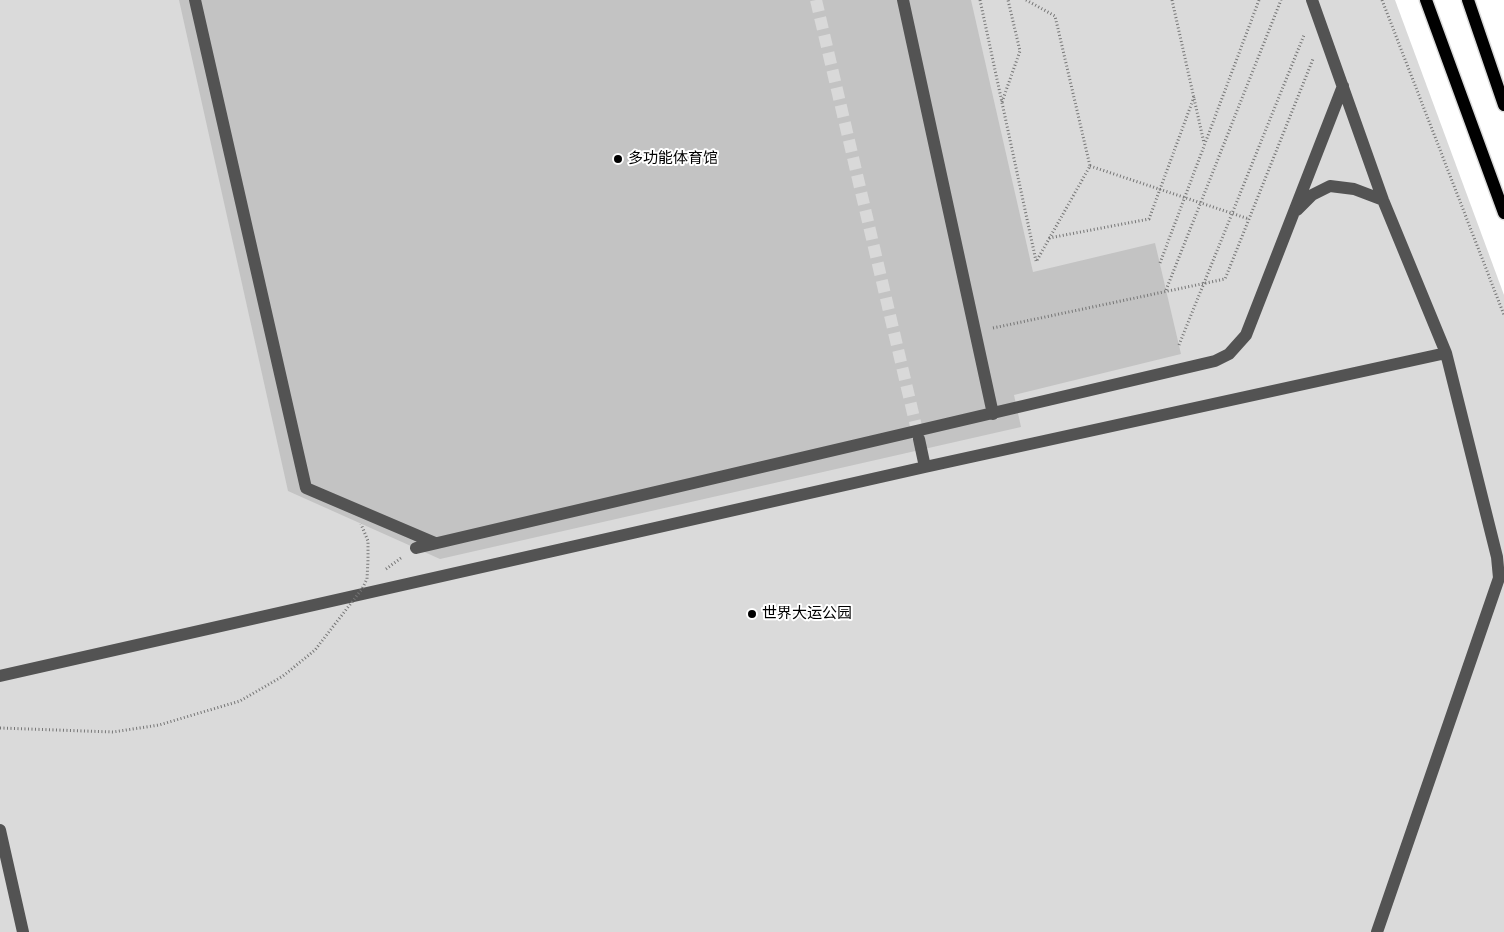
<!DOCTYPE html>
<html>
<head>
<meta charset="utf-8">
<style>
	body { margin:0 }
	canvas { display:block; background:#fff }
</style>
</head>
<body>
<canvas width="1504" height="932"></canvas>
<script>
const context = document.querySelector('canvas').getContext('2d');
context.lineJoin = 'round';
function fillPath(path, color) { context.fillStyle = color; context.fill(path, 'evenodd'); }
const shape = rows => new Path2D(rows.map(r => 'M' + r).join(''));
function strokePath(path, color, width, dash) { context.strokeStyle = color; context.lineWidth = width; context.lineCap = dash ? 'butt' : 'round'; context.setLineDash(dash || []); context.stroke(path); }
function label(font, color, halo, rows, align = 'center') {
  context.font = font + ' Rubik,"Noto Sans SC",sans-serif'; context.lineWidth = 4; context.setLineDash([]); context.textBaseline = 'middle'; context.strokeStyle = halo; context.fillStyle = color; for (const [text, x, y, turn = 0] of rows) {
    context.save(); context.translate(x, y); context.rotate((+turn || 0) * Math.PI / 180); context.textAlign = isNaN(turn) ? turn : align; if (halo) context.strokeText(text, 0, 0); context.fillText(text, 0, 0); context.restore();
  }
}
const green = shape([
	[0,0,1395,0,1504,295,1504,932,0,932]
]);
const building = shape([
	[179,0,971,0,1033,272,1155,243,1181,354,1014,395,1021,427,440,559,288,491]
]);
const minorTunnel = shape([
	[816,0,919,439]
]);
const path = shape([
	[980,0,1036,261],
	[1026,0,1055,16,1090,166,1036,262],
	[1172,0,1204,143],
	[1382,0,1504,315],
	[1002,102,1020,51,1008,0],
	[1090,166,1249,219],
	[1049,238,1149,219,1194,97],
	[1160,263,1259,0],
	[1166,290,1281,0],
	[993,328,1225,279,1313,59],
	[1179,345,1304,35],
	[386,569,401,558]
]);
const minor = shape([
	[195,0,306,488,435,543],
	[903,0,993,414],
	[1312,0,1383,200,1446,353,1497,557,1499,578,1377,932],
	[1297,210,1312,195,1330,186,1354,189,1383,200],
	[919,439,925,467],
	[416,548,1215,361,1229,354,1246,335,1343,86],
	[0,676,925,467,1446,353],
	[0,830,23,932]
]);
const major = shape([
	[1426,0,1504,213],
	[1468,0,1504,105]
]);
const pathBridge = shape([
	[0,728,113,732,159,725,240,701,283,676,315,650,362,589,367,579,368,560,368,541,361,524]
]);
const markers = [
	[618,159,5,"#000"],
	[752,614,5,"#000"]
];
const poiNames = [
	["多功能体育馆",628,159],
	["世界大运公园",762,614]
];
fillPath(green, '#dadada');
fillPath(building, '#c3c3c3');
strokePath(minorTunnel, '#d9d9d9', 12, [12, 6]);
strokePath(major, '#dbdbdb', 15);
strokePath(path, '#757575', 3, [1, 2.5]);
strokePath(minor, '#535353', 12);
strokePath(major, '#000', 12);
strokePath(pathBridge, '#757575', 3, [1, 2.5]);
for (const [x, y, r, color] of markers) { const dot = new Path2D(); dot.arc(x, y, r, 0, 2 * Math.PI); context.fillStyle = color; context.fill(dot); strokePath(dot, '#fff', 2); }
label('15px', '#000', '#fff', poiNames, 'left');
</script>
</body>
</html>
